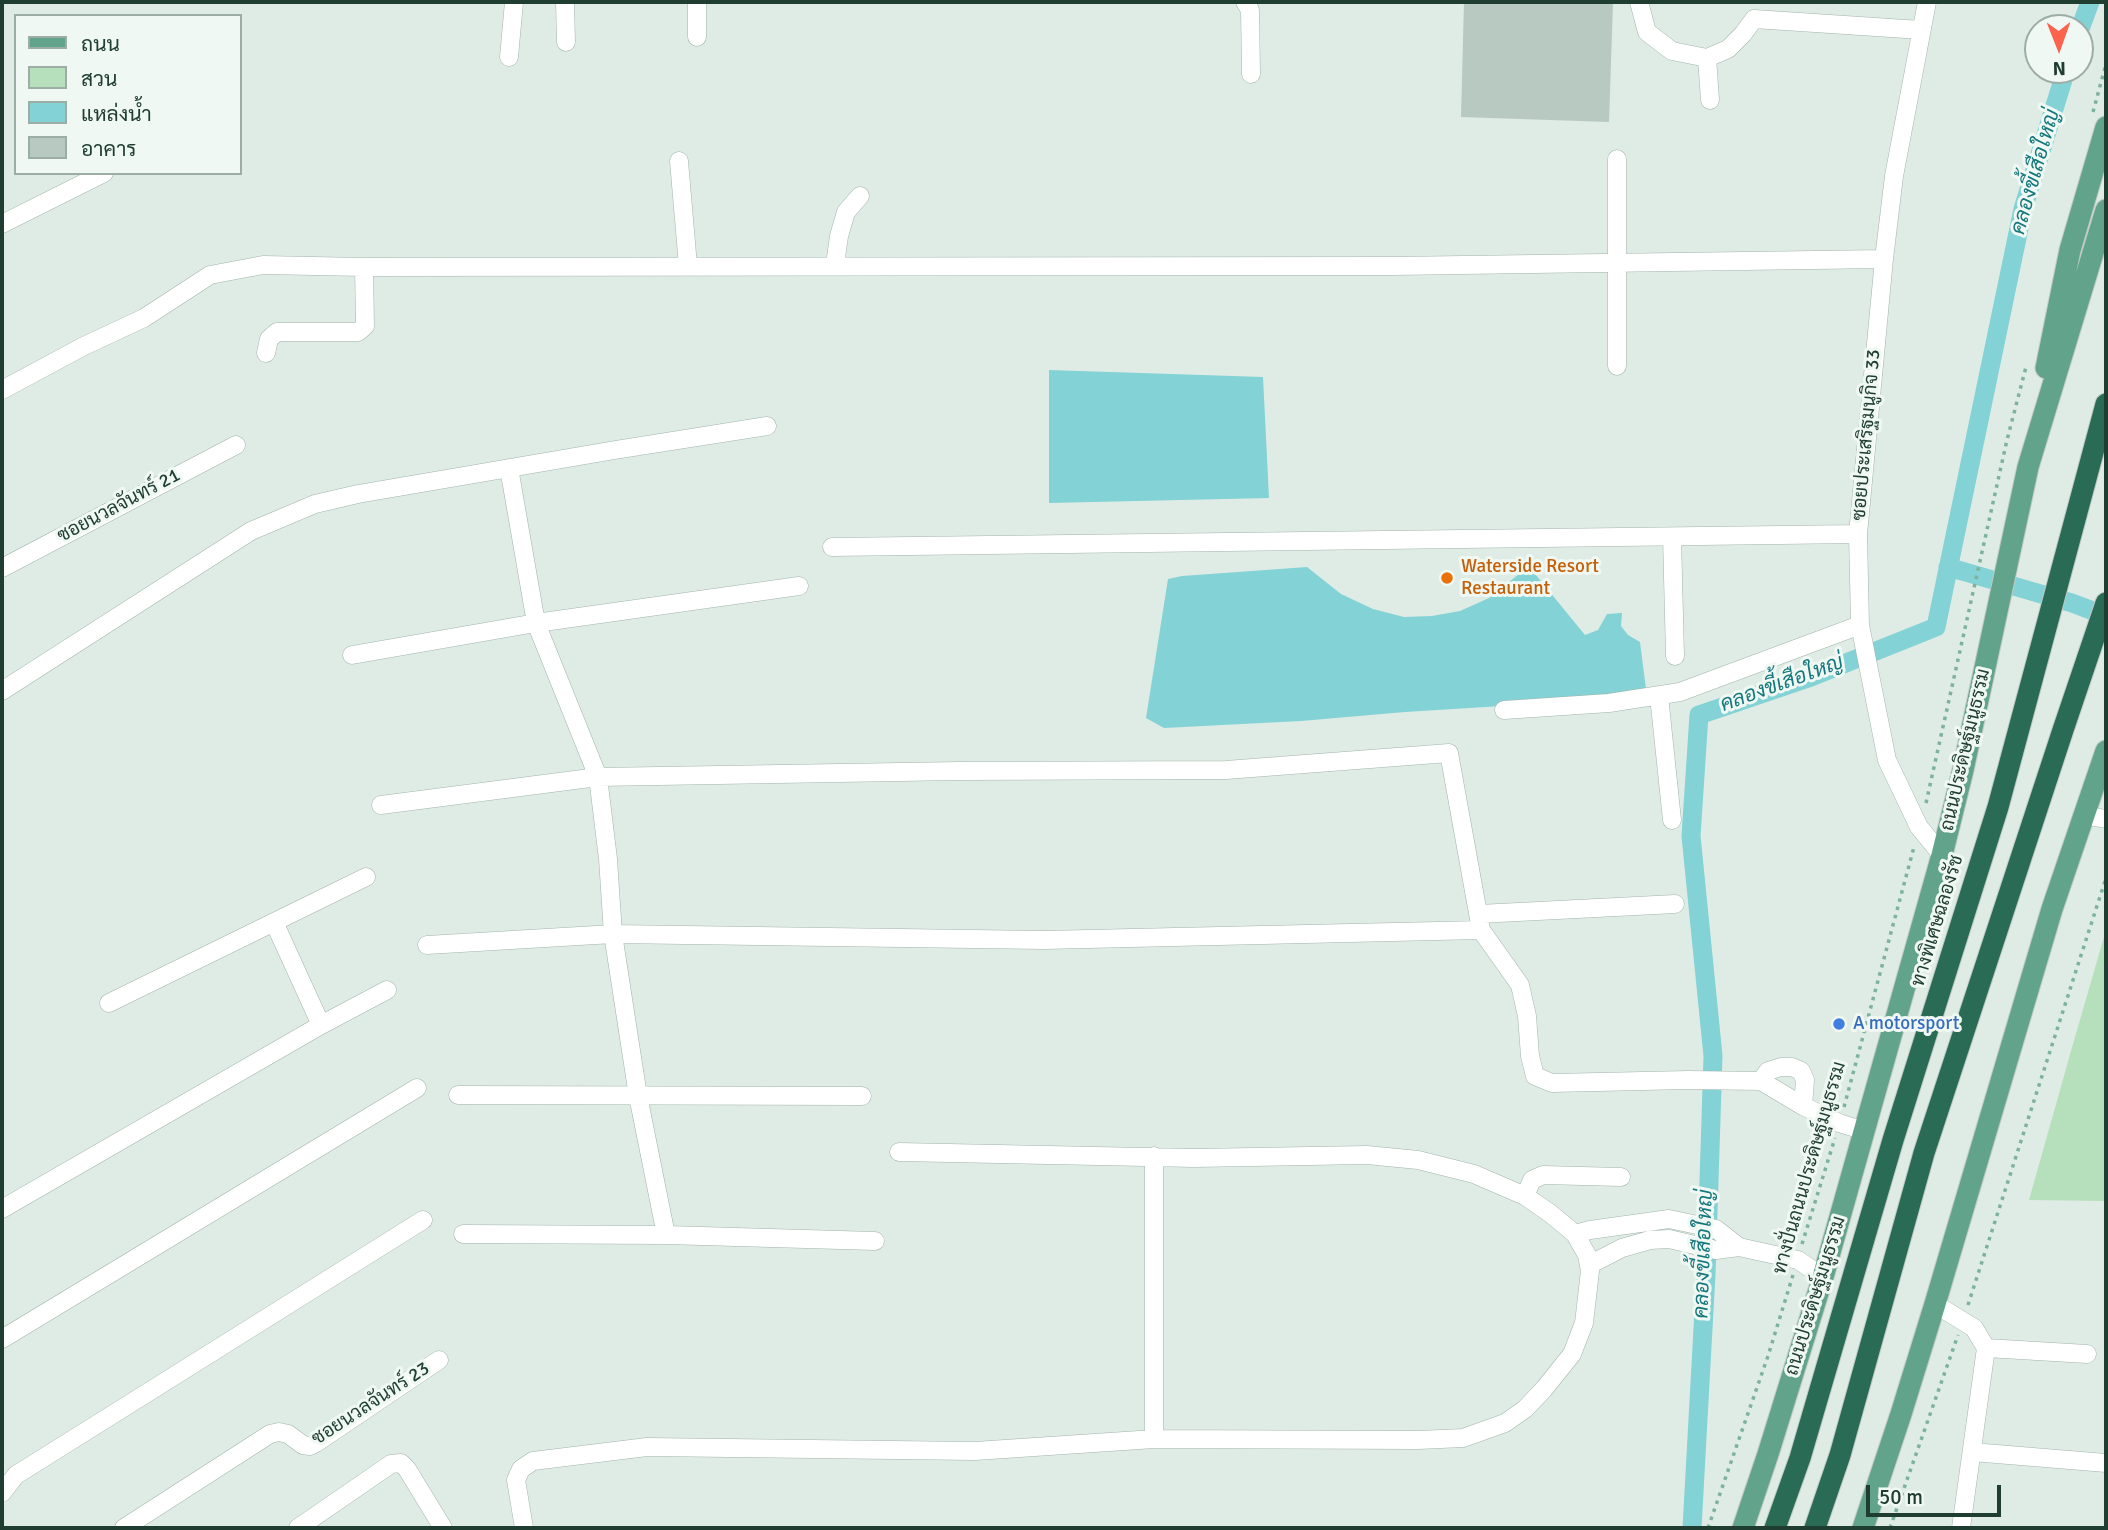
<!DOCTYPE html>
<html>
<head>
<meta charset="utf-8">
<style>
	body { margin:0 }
	#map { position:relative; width:2108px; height:1530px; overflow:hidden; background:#dfece5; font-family:Signika,Sarabun,sans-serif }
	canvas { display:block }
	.frame { position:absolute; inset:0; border:4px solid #1f3d31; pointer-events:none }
	.legend { position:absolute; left:14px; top:14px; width:228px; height:161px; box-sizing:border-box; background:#f0f8f3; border:2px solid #9cada5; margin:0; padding:9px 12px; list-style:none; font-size:21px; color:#1f3d31 }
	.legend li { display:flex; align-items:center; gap:14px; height:35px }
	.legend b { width:35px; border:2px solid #9cada5 }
	.north { position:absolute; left:2024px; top:14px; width:70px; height:70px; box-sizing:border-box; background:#f0f8f3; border:2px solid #9cada5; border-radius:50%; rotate:179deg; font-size:19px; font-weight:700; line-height:28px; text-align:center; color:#1f3d31 }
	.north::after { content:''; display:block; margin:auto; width:24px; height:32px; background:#fb634d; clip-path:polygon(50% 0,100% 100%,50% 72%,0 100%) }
	.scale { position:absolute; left:1866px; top:1485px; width:135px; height:32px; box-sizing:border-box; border:4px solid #1f3d31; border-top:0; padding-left:9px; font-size:21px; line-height:24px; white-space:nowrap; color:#1f3d31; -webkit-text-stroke:5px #f0f8f3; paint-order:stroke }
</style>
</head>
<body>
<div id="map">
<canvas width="2108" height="1530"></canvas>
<div class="frame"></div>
<ul class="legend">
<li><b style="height:9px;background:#61a48b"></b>ถนน</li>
<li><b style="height:19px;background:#b6dfbc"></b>สวน</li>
<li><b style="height:19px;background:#83d2d5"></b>แหล่งน้ำ</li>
<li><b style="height:19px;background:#b7c9c0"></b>อาคาร</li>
</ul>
<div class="north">N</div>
<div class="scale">50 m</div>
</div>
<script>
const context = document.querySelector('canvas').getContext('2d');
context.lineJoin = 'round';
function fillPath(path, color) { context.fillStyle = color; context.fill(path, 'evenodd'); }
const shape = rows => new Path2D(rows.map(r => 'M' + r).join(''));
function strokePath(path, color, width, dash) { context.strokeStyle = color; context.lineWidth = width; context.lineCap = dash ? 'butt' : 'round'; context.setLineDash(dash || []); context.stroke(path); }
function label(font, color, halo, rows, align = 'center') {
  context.font = font + ' Signika,Sarabun,sans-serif'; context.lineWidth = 6; context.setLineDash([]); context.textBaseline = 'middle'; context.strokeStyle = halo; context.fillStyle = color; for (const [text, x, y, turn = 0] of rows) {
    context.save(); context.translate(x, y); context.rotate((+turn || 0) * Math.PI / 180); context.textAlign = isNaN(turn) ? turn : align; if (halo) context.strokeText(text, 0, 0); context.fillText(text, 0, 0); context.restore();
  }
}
const green = shape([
	[2106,930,2106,1201,2029,1200,2073,1044]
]);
const water = shape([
	[1049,370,1263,377,1269,498,1049,503],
	[1307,567,1341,594,1373,609,1404,617,1432,616,1460,611,1489,598,1519,574,1531,569,1585,635,1598,630,1607,614,1622,613,1621,626,1628,635,1640,642,1647,697,1405,712,1301,721,1164,728,1146,718,1168,579,1182,576]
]);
const canal = shape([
	[2080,29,2090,2],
	[1948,567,2072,603,2106,616],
	[1692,1528,1706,1274,1713,1056,1691,836,1699,715,1811,677,1936,627,2023,209,2066,70]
]);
const building = shape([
	[1464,2,1613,2,1609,122,1461,117]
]);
const path = shape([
	[2093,112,2106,64],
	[1926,803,2007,440,2026,367],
	[1844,1107,1914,847],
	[1802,1244,1835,1138],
	[1968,1305,2106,878],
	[1708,1528,1768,1356,1793,1275],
	[1890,1528,1958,1335]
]);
const minor = shape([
	[565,2,566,42],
	[1245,2,1250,10,1251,74],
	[1639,2,1647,32,1672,51,1707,58],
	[1927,2,1894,176,1884,259,1858,534,1860,625,1887,760,1919,827,1942,855],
	[697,37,697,2],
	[509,57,514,2],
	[1710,100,1707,58,1728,49,1743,34,1754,19,1921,30],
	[1617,159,1617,366],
	[679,161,688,266],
	[2,224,104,173],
	[835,265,839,236,846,212,860,196],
	[266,353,269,339,277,332,358,332,365,326,364,267],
	[2,390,84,346,144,318,210,275,263,265,364,267,1393,266,1884,259],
	[509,468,536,623,598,777,608,859,613,934,638,1096,666,1235],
	[1672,537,1675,656],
	[832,547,1858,534],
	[2,568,236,445],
	[352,655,536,623,799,586],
	[2,691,251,531,315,504,358,494,615,450,767,426],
	[1659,696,1672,820],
	[1504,710,1609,703,1680,692,1860,625],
	[381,805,598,777,960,771,1226,770,1449,753,1481,930,1520,985,1527,1016,1530,1056,1535,1076,1552,1083,1688,1080,1761,1081,1803,1106,1839,1123,1865,1131],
	[2083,815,2106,819],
	[1479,914,1675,904],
	[274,922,321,1025],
	[427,945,613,934,1044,940,1481,930],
	[109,1003,366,877],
	[1761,1081,1768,1071,1781,1067,1792,1067,1801,1071,1805,1080,1803,1106],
	[458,1095,862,1096],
	[1525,1196,1532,1180,1543,1175,1621,1177],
	[2,1209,321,1025,387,990],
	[463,1234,666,1235,875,1241],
	[1575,1234,1590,1230,1669,1219,1716,1229,1739,1247],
	[1589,1265,1622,1248,1650,1240,1669,1239,1716,1250,1739,1247,1798,1260,1823,1277],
	[1935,1304,1974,1328,1986,1348,1961,1528],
	[2,1339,417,1088],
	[1986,1348,2087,1354],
	[1154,1439,1154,1156],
	[1972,1452,2106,1463],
	[2,1493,16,1475,423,1220],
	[124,1528,270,1434,279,1432,288,1434,303,1445,310,1446,316,1443,439,1360],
	[298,1528,391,1464,401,1463,407,1469,443,1528],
	[524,1528,516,1480,521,1469,533,1461,647,1447,975,1451,1154,1439,1418,1440,1463,1438,1505,1423,1525,1409,1544,1389,1572,1354,1584,1323,1590,1271,1587,1255,1575,1234,1551,1214,1525,1196,1474,1174,1418,1160,1367,1155,1195,1158,899,1152]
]);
const major = shape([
	[2046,368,2070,250,2106,127],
	[1743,1528,1768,1454,1823,1277,1942,855,1963,770,2028,467,2106,210],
	[1863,1528,1901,1414,1935,1304,2052,909,2106,751]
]);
const highway = shape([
	[1775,1528,1800,1458,1893,1140,1998,807,2106,404],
	[1815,1528,1840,1455,1924,1153,2063,730,2106,603]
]);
const markers = [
	[1447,578,7,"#e8710a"],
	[1839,1024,7,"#3f7fe0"]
];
const streetNames = [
	["ซอยประเสริฐมนูกิจ 33",1867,435,-85],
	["ซอยนวลจันทร์ 21",119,506,-28],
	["ถนนประดิษฐ์มนูธรรม",1966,750,-77],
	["ทางพิเศษฉลองรัช",1938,921,-73],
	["ทางปั่นถนนประดิษฐ์มนูธรรม",1810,1168,-74],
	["ถนนประดิษฐ์มนูธรรม",1816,1296,-73],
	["ซอยนวลจันทร์ 23",371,1404,-33]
];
const foodNames = [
	["Waterside Resort",1461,567],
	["Restaurant",1461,589]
];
const shopNames = [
	["A motorsport",1853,1024]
];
const waterNames = [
	["คลองขี้เสือใหญ่",2036,172,-74],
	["คลองขี้เสือใหญ่",1782,684,-20],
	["คลองขี้เสือใหญ่",1704,1254,-88]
];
fillPath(green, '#b6dfbc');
fillPath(water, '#83d2d5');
strokePath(canal, '#83d2d5', 19);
fillPath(building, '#b7c9c0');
strokePath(minor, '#a2b4ab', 19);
strokePath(major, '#c0c9c5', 23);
strokePath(highway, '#c0c9c5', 23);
strokePath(path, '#7db29b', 3.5, [3.5, 5]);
strokePath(minor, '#fff', 18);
strokePath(major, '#61a48b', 21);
strokePath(highway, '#296b55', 21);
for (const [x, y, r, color] of markers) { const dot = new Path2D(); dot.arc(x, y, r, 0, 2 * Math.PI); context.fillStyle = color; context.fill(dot); strokePath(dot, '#f0f8f3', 2.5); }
label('19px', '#1f3d31', '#f0f8f3', streetNames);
label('19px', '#c56008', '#f0f8f3', foodNames, 'left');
label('19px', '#366cbe', '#f0f8f3', shopNames, 'left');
label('italic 21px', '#15787d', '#f0f8f3', waterNames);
</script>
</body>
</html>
